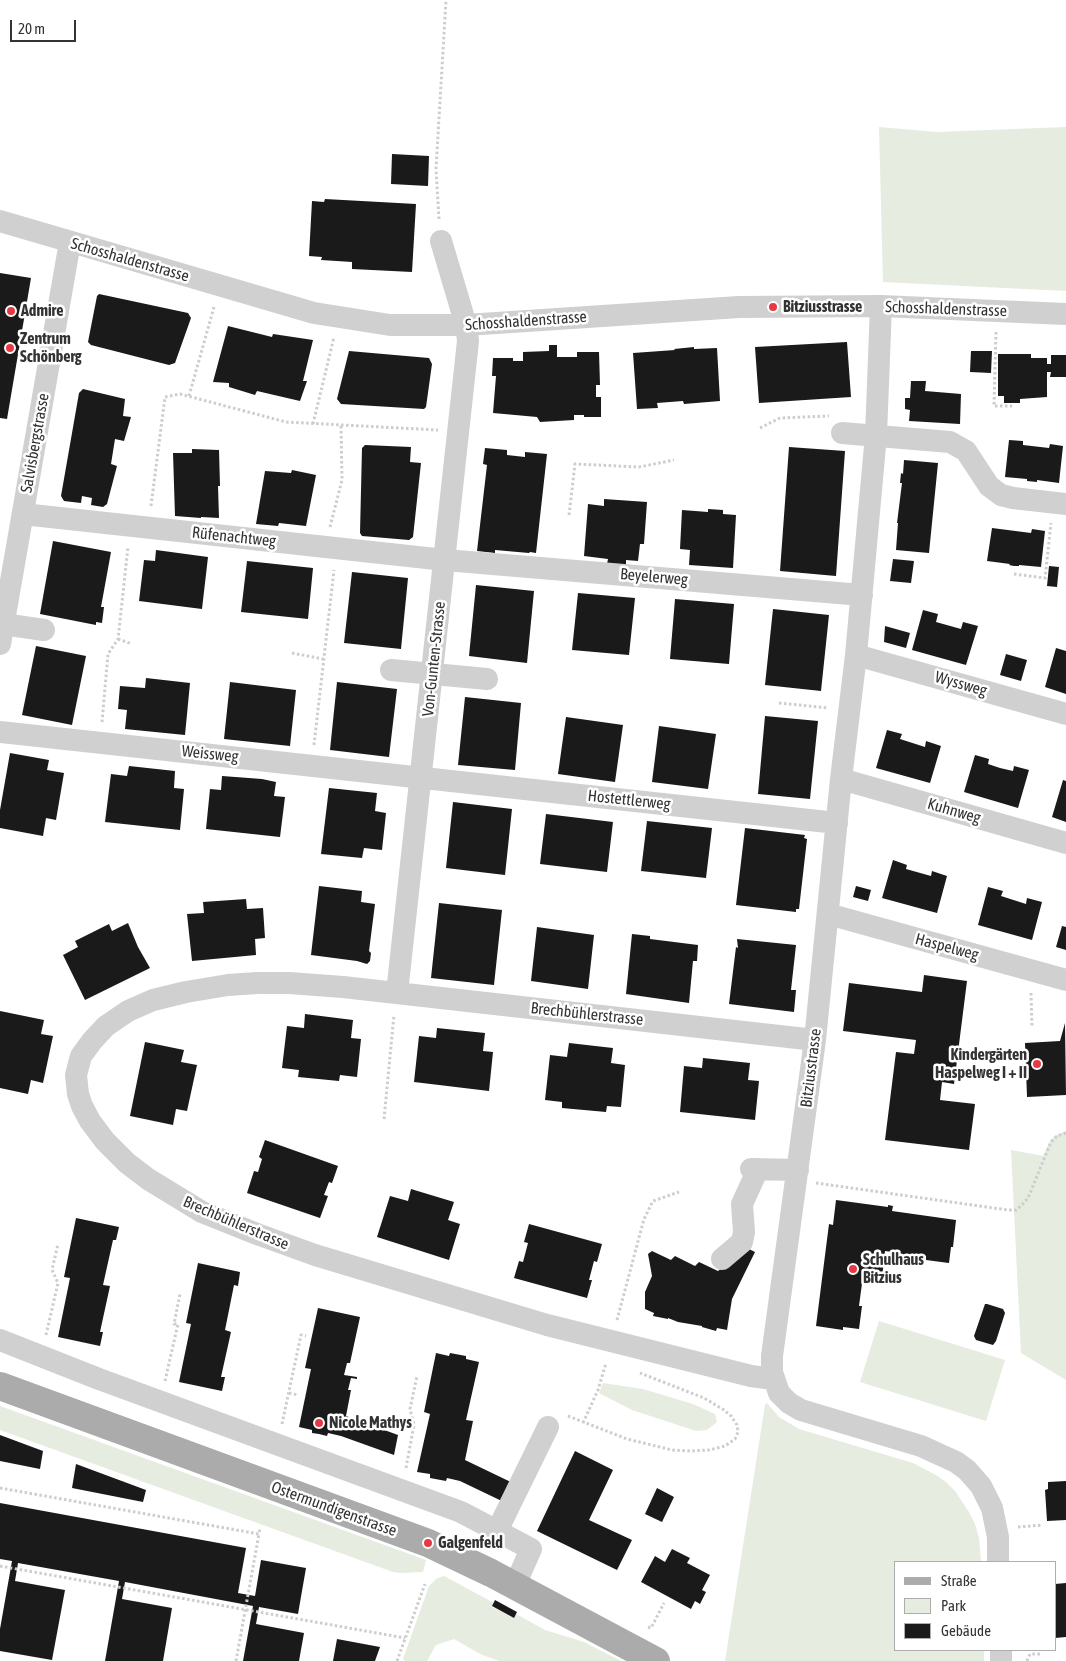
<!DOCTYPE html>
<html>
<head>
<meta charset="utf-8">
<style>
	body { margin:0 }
	#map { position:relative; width:1066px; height:1661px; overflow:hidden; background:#fff; font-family:"Asap Condensed",sans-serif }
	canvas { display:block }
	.legend { position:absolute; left:894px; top:1561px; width:162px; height:90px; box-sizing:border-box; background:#fff; border:1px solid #adadad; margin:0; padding:6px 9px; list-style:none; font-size:15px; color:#333 }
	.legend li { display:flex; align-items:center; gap:10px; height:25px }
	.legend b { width:25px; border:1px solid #adadad }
	.scale { position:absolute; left:10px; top:20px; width:66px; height:22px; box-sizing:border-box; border:2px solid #333; border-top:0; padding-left:6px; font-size:15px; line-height:18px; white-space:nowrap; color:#333; -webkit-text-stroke:4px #fff; paint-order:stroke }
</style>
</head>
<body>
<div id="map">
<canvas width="1066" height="1661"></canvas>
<ul class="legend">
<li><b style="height:6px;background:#ababab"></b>Straße</li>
<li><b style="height:14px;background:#e6ecdf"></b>Park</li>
<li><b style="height:14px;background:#1a1a1a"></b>Gebäude</li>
</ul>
<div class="scale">20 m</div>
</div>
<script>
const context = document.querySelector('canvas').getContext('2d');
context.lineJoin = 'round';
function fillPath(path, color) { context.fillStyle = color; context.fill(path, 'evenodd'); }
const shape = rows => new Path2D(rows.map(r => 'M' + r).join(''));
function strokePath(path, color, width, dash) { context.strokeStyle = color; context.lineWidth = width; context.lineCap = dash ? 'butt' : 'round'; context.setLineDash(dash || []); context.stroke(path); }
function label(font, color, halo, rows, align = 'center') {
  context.font = font + ' "Asap Condensed",sans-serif'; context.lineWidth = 5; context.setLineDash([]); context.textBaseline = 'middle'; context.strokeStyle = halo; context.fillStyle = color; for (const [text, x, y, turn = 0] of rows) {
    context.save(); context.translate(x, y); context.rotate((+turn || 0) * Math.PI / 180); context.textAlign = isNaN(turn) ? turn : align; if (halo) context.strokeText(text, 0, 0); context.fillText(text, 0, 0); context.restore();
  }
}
const green = shape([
	[879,127,937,132,1066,127,1066,291,883,282],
	[1066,1131,1066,1380,1021,1353,1011,1150,1043,1156,1050,1141,1056,1135],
	[879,1321,1005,1360,986,1421,860,1382],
	[603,1383,643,1389,693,1404,715,1414,717,1422,707,1430,696,1431,632,1410,599,1393],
	[767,1403,779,1417,799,1429,913,1463,936,1475,946,1482,955,1491,969,1512,975,1524,979,1538,981,1562,895,1562,895,1650,984,1650,984,1661,725,1661,765,1405],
	[0,1406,426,1560,423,1572,401,1573,393,1572,0,1430],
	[444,1576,494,1603,492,1607,514,1618,516,1614,545,1630,584,1642,621,1661,499,1661,480,1654,454,1639,436,1645,427,1661,405,1661,403,1659,429,1586,436,1579]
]);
const building = shape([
	[392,154,429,156,428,186,391,184],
	[325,199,416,204,412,272,352,269,352,262,321,260,322,257,309,256,312,201,324,202],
	[0,273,31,278,7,419,0,418],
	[99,294,188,313,191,318,175,363,169,365,91,345,88,342,97,296],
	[228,326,272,337,273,334,313,340,303,381,307,381,300,401,257,391,255,395,229,387,229,383,213,382],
	[847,342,851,397,759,403,755,347],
	[549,345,557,345,557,357,577,357,577,352,599,352,600,385,596,385,596,397,601,397,601,417,584,417,584,415,574,415,574,420,540,422,537,417,493,413,496,376,492,376,493,358,513,358,513,361,523,361,523,352,549,351],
	[694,347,694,349,717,348,720,401,684,404,683,401,657,403,658,408,637,409,633,353,675,350,674,349],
	[349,351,429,358,432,364,426,407,424,409,341,404,337,399],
	[971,351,992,351,991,373,970,372],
	[998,354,1031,354,1031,358,1047,358,1047,364,1051,364,1051,355,1066,355,1066,377,1050,377,1051,372,1047,372,1047,397,1020,399,1020,403,1004,403,1004,396,998,396],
	[911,381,926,381,925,391,961,394,960,424,909,421,910,410,905,409,905,398,910,398],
	[83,389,125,399,123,416,131,417,124,441,115,439,111,464,117,466,107,504,103,507,91,505,92,498,82,496,81,503,64,501,61,496,79,393],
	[1009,440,1023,441,1023,445,1049,448,1050,444,1063,446,1059,483,1037,480,1037,482,1027,481,1027,479,1005,477],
	[365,445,411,447,410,462,421,463,413,537,409,540,362,536,360,533,362,448],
	[789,447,845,451,836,576,780,571],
	[485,448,507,450,507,455,525,457,525,452,547,454,536,553,530,552,529,553,495,550,495,553,477,551,487,465,483,464],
	[192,449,219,450,220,486,218,486,219,518,201,517,201,518,175,516,173,453,192,453],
	[904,460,938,463,929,553,896,550,898,523,897,523,902,483,900,483,901,473,903,474],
	[292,470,316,475,306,526,279,523,278,526,256,524,265,471,291,473],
	[604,499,647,502,644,544,640,544,638,561,626,560,626,565,607,564,608,559,584,556,588,504,604,506],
	[708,509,723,510,723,514,736,515,733,568,689,565,690,550,680,549,682,510,708,512],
	[992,528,1031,533,1032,529,1045,531,1041,567,1019,565,1019,566,1014,566,1009,565,1010,564,987,561],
	[53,541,111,552,101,607,104,607,102,623,96,622,96,625,40,614],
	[156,550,208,557,202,609,139,601,144,560,155,561],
	[893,559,914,561,911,583,890,581],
	[247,561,313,568,308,619,241,612],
	[1049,566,1059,567,1057,587,1047,586],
	[352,572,408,578,401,649,344,643],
	[476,585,534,591,527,663,469,656],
	[578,593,635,598,629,655,572,650],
	[675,599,734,604,729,664,670,659],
	[773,609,829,615,821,691,765,685],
	[923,610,938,614,936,622,961,629,963,622,978,626,966,665,912,650],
	[885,626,910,633,906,648,884,642],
	[36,646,86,656,72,725,22,715],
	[1056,648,1066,651,1066,694,1045,687],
	[1006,654,1027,660,1021,681,1000,675],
	[146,678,190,683,185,735,125,729,127,710,118,709,120,686,145,688],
	[230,682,296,690,290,746,224,739],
	[337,682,397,689,389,757,330,750],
	[465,697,521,703,515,770,458,765],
	[765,716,818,721,810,799,758,794],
	[566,717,623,725,615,782,558,774],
	[659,726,716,734,708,789,652,782],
	[887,730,902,734,900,739,925,747,926,741,941,746,930,783,876,768],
	[10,753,49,760,47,770,64,773,56,820,46,818,43,836,0,828,0,810],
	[975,755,989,759,988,764,1000,768,1013,771,1014,766,1029,770,1018,808,964,792],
	[129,766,175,771,174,788,184,789,180,830,105,822,111,774,127,776],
	[222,776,262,779,276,782,274,796,285,797,280,837,206,829,210,789,221,790],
	[1063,780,1066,781,1066,822,1052,817],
	[329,788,377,793,375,811,386,813,382,850,364,848,362,858,321,854],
	[453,802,512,809,505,875,446,868],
	[546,814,613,822,607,872,540,864],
	[647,821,712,828,706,878,641,871],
	[745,828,805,835,804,838,807,839,799,909,796,909,796,912,736,905],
	[893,860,907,865,906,869,931,876,932,871,947,876,937,913,882,898],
	[319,886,362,891,361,902,375,904,369,951,371,953,370,961,367,964,357,961,311,955],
	[856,886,871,890,868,901,853,897],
	[988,887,1003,891,1001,896,1026,904,1027,898,1042,902,1032,940,978,925],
	[246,899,247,909,263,908,265,938,255,939,256,955,192,961,187,914,204,913,203,902],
	[439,903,502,910,494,985,431,978],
	[128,923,138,947,150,968,85,1000,63,955,78,947,75,941,109,924,112,931],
	[1062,926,1066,927,1066,950,1056,947],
	[537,927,594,935,588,989,531,981],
	[632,934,650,936,650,939,698,945,697,961,693,961,689,1003,626,994],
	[737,939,796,945,791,990,796,990,794,1012,729,1004,736,947,738,948],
	[924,975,967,981,954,1084,942,1082,940,1100,975,1104,969,1150,885,1140,896,1052,914,1054,916,1040,843,1031,849,983,922,992],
	[0,1011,44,1020,41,1034,53,1036,43,1083,31,1080,28,1094,0,1088],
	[305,1014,353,1020,351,1038,361,1039,357,1077,340,1075,339,1081,298,1077,299,1070,282,1068,287,1026,304,1028],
	[1065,1023,1066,1095,1027,1097,1025,1043,1060,1041],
	[437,1028,485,1033,483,1051,493,1052,489,1091,414,1082,419,1036,436,1038],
	[145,1042,184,1050,181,1062,197,1065,187,1111,176,1109,173,1125,130,1116],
	[569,1043,613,1048,611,1063,625,1065,621,1107,607,1106,606,1112,562,1108,562,1102,545,1100,550,1055,567,1057],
	[703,1058,750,1063,748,1080,759,1081,755,1120,680,1112,684,1066,702,1068],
	[265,1140,338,1166,332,1183,329,1182,324,1195,328,1196,320,1218,247,1193,254,1171,258,1172,262,1159,259,1157],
	[411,1189,454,1202,448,1220,460,1224,449,1260,377,1237,390,1196,408,1201],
	[836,1200,888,1207,888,1205,893,1206,892,1211,956,1220,953,1247,951,1247,949,1263,926,1260,926,1256,913,1255,912,1258,907,1262,902,1261,898,1256,899,1253,885,1251,882,1278,863,1276,859,1306,862,1306,859,1329,843,1327,843,1330,816,1326,829,1224,833,1225],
	[76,1218,119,1227,116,1240,113,1240,103,1285,110,1286,100,1332,103,1332,100,1346,58,1337,70,1278,64,1277],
	[529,1224,602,1244,597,1262,594,1261,589,1280,592,1280,587,1298,514,1278,519,1261,523,1262,528,1243,524,1242],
	[747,1248,755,1252,732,1299,727,1330,717,1328,716,1331,702,1327,702,1326,678,1322,668,1318,668,1319,653,1316,654,1313,645,1309,645,1292,652,1276,648,1254,652,1251,671,1260,675,1256,695,1266,699,1262,718,1271],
	[198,1263,240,1272,238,1286,234,1285,225,1330,231,1332,221,1377,225,1377,222,1391,179,1382,191,1324,186,1323],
	[985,1304,987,1304,1003,1309,1005,1313,996,1341,993,1345,976,1340,974,1336],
	[318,1308,360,1317,350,1363,347,1363,344,1375,357,1377,357,1379,351,1378,348,1390,351,1390,346,1416,398,1435,394,1455,341,1436,328,1433,327,1436,319,1434,312,1433,312,1430,299,1427,311,1369,305,1368],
	[436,1353,449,1356,450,1353,466,1356,466,1359,479,1362,466,1420,473,1421,465,1460,517,1485,508,1504,460,1481,447,1478,446,1481,430,1478,430,1474,417,1472,430,1414,424,1412],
	[0,1435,43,1451,40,1469,0,1461],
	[575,1451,613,1470,589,1520,632,1540,617,1570,537,1531],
	[76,1464,146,1490,143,1502,72,1488],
	[1066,1481,1066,1520,1047,1521,1045,1490,1048,1489,1048,1482],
	[657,1488,674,1497,662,1522,645,1514],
	[0,1503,246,1548,238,1593,255,1596,261,1560,306,1568,298,1614,259,1607,256,1624,304,1633,299,1661,243,1661,253,1606,125,1582,122,1599,172,1608,163,1661,105,1661,119,1581,18,1563,15,1581,65,1590,52,1660,0,1651,0,1629,12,1561,0,1559],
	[672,1549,690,1558,687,1563,710,1575,702,1590,706,1592,700,1604,695,1601,691,1609,641,1582,655,1556,665,1562],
	[1066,1583,1066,1637,1055,1638,1055,1584],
	[495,1600,517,1612,514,1618,492,1606],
	[337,1639,380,1647,375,1661,333,1661]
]);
const path = shape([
	[439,219,436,169,446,0],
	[996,332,994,406,1012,406],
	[189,396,214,307],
	[313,424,334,337],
	[760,428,780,418,829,416],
	[151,506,165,397,180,394,286,422,438,430],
	[569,515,575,464,639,467,674,460],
	[330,527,342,480,341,425],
	[1014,574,1045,578,1051,523],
	[118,639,132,644],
	[292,653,323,659],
	[779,703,828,708],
	[102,722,108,654,118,639,128,547],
	[314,745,334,570],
	[1031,993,1032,1027],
	[384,1119,394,1015],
	[816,1183,1008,1210,1016,1210,1022,1205,1028,1198,1051,1142,1057,1136,1066,1133],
	[617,1320,644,1219,653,1201,679,1192],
	[46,1335,58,1283,52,1270,58,1244],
	[165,1381,178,1324,174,1324,180,1294],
	[289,1393,298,1395],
	[568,1416,627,1439,672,1450,690,1451,709,1450,725,1446,735,1439,738,1432,737,1425,731,1416,724,1410,704,1398,640,1373],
	[583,1423,598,1390,606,1363],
	[282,1424,301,1335,306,1336],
	[406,1468,414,1425,410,1409,417,1376],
	[0,1488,259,1534,260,1527],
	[1018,1527,1043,1525],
	[0,1566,405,1638],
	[648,1627,651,1628,664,1603],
	[236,1661,259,1534],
	[397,1661,425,1584],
	[1027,1661,1030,1654,1041,1654]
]);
const minor = shape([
	[0,221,314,313,390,325,466,325,739,307,881,306,1066,314],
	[881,306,876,435,856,655,841,779,815,1040,772,1356,772,1372,779,1393,789,1403,801,1410,921,1446,956,1462,967,1470,981,1486,992,1508,998,1537,998,1562],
	[842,433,950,442,966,451,989,486,1001,495,1013,498,1066,504],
	[23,514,445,560,862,595],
	[3,624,44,630],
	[0,644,70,242],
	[856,655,1066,714],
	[391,670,487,679],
	[0,732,837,823],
	[841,779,1066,843],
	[828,914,1066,980],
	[397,993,468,341,466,325,441,241],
	[751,1169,798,1170],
	[722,1259,742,1242,744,1232,742,1204,758,1169],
	[0,1340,99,1379,461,1512,531,1549,515,1585],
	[773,1379,751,1376,547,1325,315,1255,257,1234,202,1212,148,1179,127,1163,105,1141,90,1121,82,1106,78,1094,76,1075,81,1056,92,1041,106,1026,128,1011,153,1000,186,992,228,985,257,983,289,983,343,987,815,1040],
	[497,1531,548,1427],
	[1001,1650,1001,1661]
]);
const major = shape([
	[0,1386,428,1543,491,1573,656,1661]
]);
const markers = [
	[773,307,5,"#e63946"],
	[11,311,5,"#e63946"],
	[10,348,5,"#e63946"],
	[1037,1064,5,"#e63946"],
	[853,1269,5,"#e63946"],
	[319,1423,5,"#e63946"],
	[428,1543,5,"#e63946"]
];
const streetNames = [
	["Schosshaldenstrasse",130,260,16],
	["Schosshaldenstrasse",946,309,2],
	["Schosshaldenstrasse",526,321,-4],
	["Salvisbergstrasse",35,443,-80],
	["Rüfenachtweg",234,537,6],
	["Beyelerweg",654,577,5],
	["Von-Gunten-Strasse",434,659,-84],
	["Wyssweg",961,684,16],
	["Weissweg",210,754,6],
	["Hostettlerweg",629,800,6],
	["Kuhnweg",954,811,16],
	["Haspelweg",947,947,15],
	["Brechbühlerstrasse",587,1014,6],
	["Bitziusstrasse",811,1068,-83],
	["Brechbühlerstrasse",236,1223,23],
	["Ostermundigenstrasse",334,1509,20]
];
const poiNames = [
	["Bitziusstrasse",783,307],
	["Admire",21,311],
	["Zentrum",20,339],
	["Schönberg",20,357],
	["Kindergärten",1027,1055,"right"],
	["Haspelweg I + II",1027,1073,"right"],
	["Schulhaus",863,1260],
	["Bitzius",863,1278],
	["Nicole Mathys",329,1423],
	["Galgenfeld",438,1543]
];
fillPath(green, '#e6ecdf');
fillPath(building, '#1a1a1a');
strokePath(path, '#cdcdcd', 3, [2.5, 2.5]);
strokePath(minor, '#d0d0d0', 22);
strokePath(major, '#ababab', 28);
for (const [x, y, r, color] of markers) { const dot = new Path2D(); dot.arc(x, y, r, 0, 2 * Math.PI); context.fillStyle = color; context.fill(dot); strokePath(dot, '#fff', 2); }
label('16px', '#333', '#fff', streetNames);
label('bold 16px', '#333', '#fff', poiNames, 'left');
</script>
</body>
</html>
